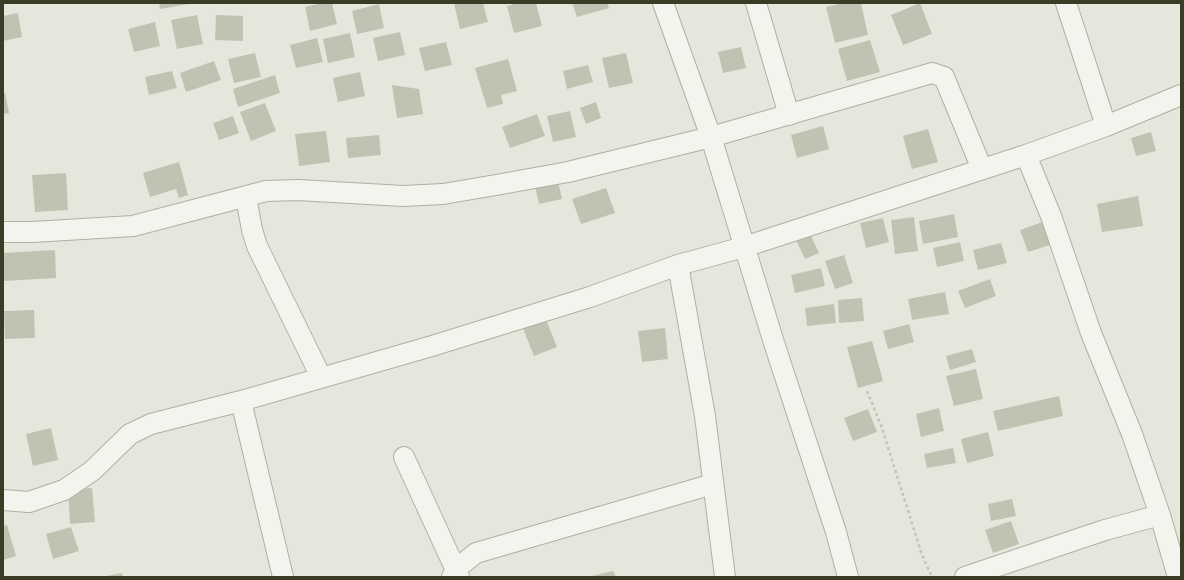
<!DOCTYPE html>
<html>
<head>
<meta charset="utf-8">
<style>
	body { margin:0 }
	#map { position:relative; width:1184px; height:580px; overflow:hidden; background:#e6e6dc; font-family:Commissioner,sans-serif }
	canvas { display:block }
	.frame { position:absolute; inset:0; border:4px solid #3a3c26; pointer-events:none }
</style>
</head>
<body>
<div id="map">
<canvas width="1184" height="580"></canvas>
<div class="frame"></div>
</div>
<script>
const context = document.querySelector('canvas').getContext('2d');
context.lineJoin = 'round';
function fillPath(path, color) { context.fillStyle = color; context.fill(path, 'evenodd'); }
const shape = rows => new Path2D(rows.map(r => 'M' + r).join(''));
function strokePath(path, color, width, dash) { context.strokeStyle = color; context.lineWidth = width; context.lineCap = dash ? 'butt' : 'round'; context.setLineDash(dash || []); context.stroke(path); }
const building = shape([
	[159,3,189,3,189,4,160,9],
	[322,3,332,3,337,24,310,31,305,7],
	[454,3,483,3,488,22,460,29],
	[518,3,536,3,542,26,514,33,507,6],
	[572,3,607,3,609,8,577,17],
	[843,3,861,3,868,35,835,43,826,7],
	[920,3,932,34,903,45,891,15],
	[379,4,384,28,357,34,352,11],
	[18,13,22,37,3,41,3,16],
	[197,15,203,44,177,49,171,20],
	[216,15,243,16,243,41,215,40],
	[155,22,160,46,134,52,128,29],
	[400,32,405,55,378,61,373,38],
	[350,33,355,57,328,63,323,39],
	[317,38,323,62,296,68,290,45],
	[870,40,880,72,847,81,838,49],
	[446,42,452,65,425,71,419,48],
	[741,47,746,68,723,73,718,52],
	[255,53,261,77,234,83,228,59],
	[626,53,633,83,609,88,602,58],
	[508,59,517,91,501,95,503,104,487,108,475,68],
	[214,61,221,80,186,92,180,73],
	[588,65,593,82,567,89,563,71],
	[172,71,177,88,149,95,145,77],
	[360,72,365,96,338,102,333,78],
	[275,75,280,93,238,107,233,89],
	[392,85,419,89,423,114,397,118],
	[3,93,5,93,9,113,3,114],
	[596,102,601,118,586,124,580,108],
	[265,103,276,131,251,141,240,112],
	[570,111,576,137,553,142,547,116],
	[537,114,545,136,510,148,502,127],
	[233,116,239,133,219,140,213,123],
	[823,126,829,149,797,158,791,135],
	[928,129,938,162,912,169,903,136],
	[326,131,330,162,299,166,295,134],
	[1151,132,1156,151,1136,156,1131,138],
	[379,135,381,155,348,158,346,138],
	[179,162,188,195,179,198,176,189,150,197,143,173],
	[66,173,68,210,35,212,32,175],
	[558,181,562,199,539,204,535,186],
	[606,188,615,213,581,224,572,199],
	[1138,196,1143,226,1102,232,1097,204],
	[954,214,958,237,923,244,919,221],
	[914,217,918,251,895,254,891,220],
	[883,218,889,242,866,248,860,223],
	[1045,221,1053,244,1028,252,1020,230],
	[810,234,819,253,805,259,796,240],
	[960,242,964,261,937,267,933,248],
	[1001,243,1007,263,978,270,973,250],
	[55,250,56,278,3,281,3,253],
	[844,255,853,283,835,289,825,261],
	[821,268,825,286,795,293,791,275],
	[990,279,996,296,965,308,958,291],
	[945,292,949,314,912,320,908,299],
	[862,298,864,321,839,323,838,300],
	[834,304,836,323,807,326,805,308],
	[34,310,35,338,5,339,4,311],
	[545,317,557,347,534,356,522,326],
	[909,324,914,342,888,349,883,331],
	[665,328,668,359,642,362,638,331],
	[872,341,883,381,858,388,847,347],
	[972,349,976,362,950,370,946,356],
	[976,369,983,399,954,406,946,376],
	[1059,396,1063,416,998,431,993,411],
	[939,408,944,431,921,437,916,414],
	[868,409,877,432,853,441,844,418],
	[51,428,58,460,33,466,26,434],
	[988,432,994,456,967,463,961,439],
	[953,448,956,463,927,468,924,454],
	[92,488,95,522,70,524,68,490],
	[1012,499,1016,516,991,521,988,504],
	[1011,521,1019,544,993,553,985,530],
	[7,525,16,556,3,560,3,526],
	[71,527,79,551,53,559,46,534],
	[613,571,616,577,592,577,592,576],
	[122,573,123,577,106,577,106,576]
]);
const path = shape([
	[867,391,881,425,922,555,932,577]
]);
const minor = shape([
	[663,3,711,137,774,343,836,532,848,577],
	[756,3,789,115],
	[1066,3,1106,126],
	[1026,155,1051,216,1091,333,1132,434,1160,515,1178,577],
	[246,197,252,230,257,246,321,377],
	[3,232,32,232,133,226,266,191,298,190,403,196,443,194,496,185,568,172,711,137,932,73,944,77,982,169],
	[678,265,705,416,725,577],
	[241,401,283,577],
	[404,457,459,577],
	[3,500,29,502,64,490,92,471,130,434,151,424,241,401,432,346,590,297,678,265,744,247,1026,155,1106,126,1181,95],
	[452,577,456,569,476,553,713,484],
	[965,577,1105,530,1160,515]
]);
fillPath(building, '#c2c2b3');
strokePath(minor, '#afb0a2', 22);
strokePath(path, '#c4c4ba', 2.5, [3, 3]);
strokePath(minor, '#f4f4ee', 20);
</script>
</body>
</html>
